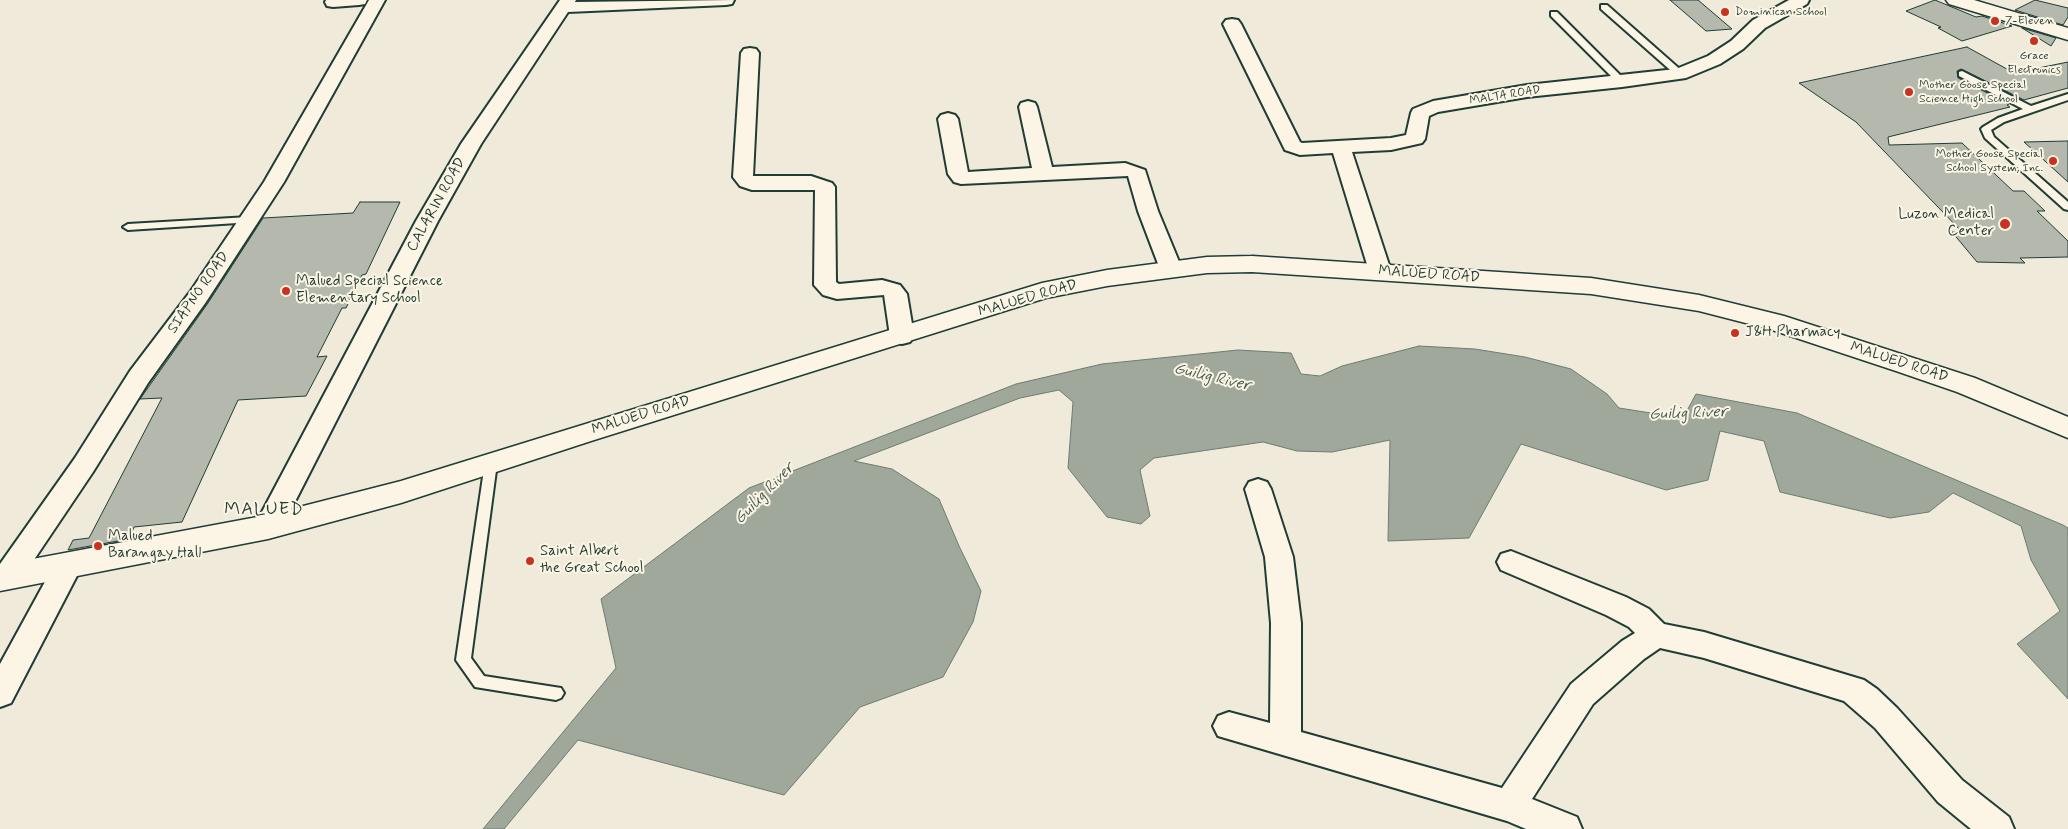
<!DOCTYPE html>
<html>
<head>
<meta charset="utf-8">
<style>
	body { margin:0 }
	canvas { display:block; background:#efeada }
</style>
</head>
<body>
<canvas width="2068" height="829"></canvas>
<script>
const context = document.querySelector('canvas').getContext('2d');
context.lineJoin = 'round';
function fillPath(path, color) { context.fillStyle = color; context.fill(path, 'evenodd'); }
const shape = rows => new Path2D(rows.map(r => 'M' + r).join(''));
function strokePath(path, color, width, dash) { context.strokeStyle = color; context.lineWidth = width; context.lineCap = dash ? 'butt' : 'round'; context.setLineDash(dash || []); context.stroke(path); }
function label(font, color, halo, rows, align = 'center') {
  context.font = font + ' Mynerve,sans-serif'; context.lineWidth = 4; context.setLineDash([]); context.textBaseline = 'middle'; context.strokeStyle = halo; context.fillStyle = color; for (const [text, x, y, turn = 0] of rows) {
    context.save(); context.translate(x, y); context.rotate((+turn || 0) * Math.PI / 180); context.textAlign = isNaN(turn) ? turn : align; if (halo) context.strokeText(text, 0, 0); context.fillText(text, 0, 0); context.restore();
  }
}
const water = shape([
	[1419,346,1475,349,1525,357,1571,369,1607,394,1619,408,1683,418,1696,394,1797,413,2063,525,2068,528,2068,699,2017,644,2060,611,2031,560,2021,526,1953,493,1929,512,1890,518,1780,492,1764,441,1720,431,1708,480,1666,490,1521,444,1469,538,1388,541,1390,440,1332,452,1297,451,1263,442,1154,458,1140,470,1150,516,1141,524,1107,517,1068,468,1073,402,1059,390,1020,398,854,461,892,469,939,499,959,546,981,591,973,622,943,677,860,707,784,795,578,740,504,829,483,829,616,668,601,599,749,488,1016,384,1102,364,1238,350,1291,353,1301,374,1320,376,1342,366,1419,346]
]);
const building = shape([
	[1670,0,1698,0,1732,29,1706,31,1670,0],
	[1935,0,1976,17,1982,16,2012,26,1962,41,1938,28,1941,27,1906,11,1935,0],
	[2035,0,2068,8,2068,17,2063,25,2015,10,2035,0],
	[2022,28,2056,38,2051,46,2022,28],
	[1967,47,2014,73,2068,62,2068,88,2024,100,1961,69,1957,71,1958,78,2009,104,2007,105,2010,107,1888,137,1889,145,1962,143,2013,191,2024,191,2045,211,2037,211,2068,241,2068,257,2020,258,2025,263,1977,262,1952,232,1963,233,1856,122,1799,83,1967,47],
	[2068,141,2068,182,2024,142,2068,141],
	[360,202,400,202,366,274,362,275,346,308,342,308,317,357,327,356,306,396,238,400,182,522,134,527,129,539,68,550,73,540,89,538,162,398,140,399,208,303,263,218,353,213,360,202]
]);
const lane = shape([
	[1601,5,1607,5,1683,72,1683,76,1677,76,1601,9,1601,5],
	[1551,12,1557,12,1625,80,1625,84,1619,84,1551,16,1551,12],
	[1962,71,2031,106,2068,94,2068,100,2004,122,1991,130,1994,137,2068,202,2068,210,2064,209,1985,138,1981,129,1983,127,1998,118,2023,109,1959,76,1959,72,1962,71],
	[249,217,253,218,254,220,253,222,128,230,123,227,128,224,249,217],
	[491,458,496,460,497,463,471,658,484,676,561,688,564,693,561,698,556,700,475,687,456,660,485,463,486,460,491,458]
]);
const street = shape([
	[326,0,367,0,365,4,359,5,333,7,327,6,325,2,326,0],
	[369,0,385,0,284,182,206,302,148,383,93,472,17,585,7,589,0,586,0,564,75,458,130,371,190,292,264,182,369,0],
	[560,0,576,0,575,2,734,0,732,4,726,5,568,12,481,144,438,221,278,535,268,538,258,535,254,527,416,221,461,144,560,0],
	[1789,0,1809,0,1807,4,1765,28,1743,49,1720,64,1686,78,1622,87,1527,97,1438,112,1429,116,1425,139,1422,143,1391,150,1352,152,1391,271,1388,276,1380,278,1372,276,1369,271,1333,153,1300,155,1285,150,1223,24,1226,20,1232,19,1238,20,1241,24,1300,142,1302,143,1391,138,1406,135,1411,113,1413,109,1433,101,1527,85,1676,69,1708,56,1731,41,1753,20,1789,0],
	[750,48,756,49,759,53,753,176,811,176,832,183,835,187,836,282,839,284,882,280,900,285,907,294,914,336,910,342,902,344,894,342,890,336,884,295,837,299,823,295,814,285,815,190,752,190,740,186,733,177,741,53,744,49,750,48],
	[1028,101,1035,103,1037,107,1052,167,1125,163,1145,170,1158,211,1182,269,1179,274,1171,276,1163,274,1160,269,1138,211,1128,176,961,184,954,182,948,174,938,119,941,115,948,113,955,115,958,119,968,172,1032,168,1019,107,1021,103,1028,101],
	[1258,479,1267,482,1271,489,1293,557,1301,623,1301,732,1502,788,1571,684,1622,641,1635,633,1629,627,1606,615,1501,570,1497,562,1501,554,1511,551,1626,597,1649,609,1664,624,1704,632,1864,680,1877,689,1897,708,1962,780,2009,817,2014,829,1971,829,1938,802,1875,728,1844,701,1704,658,1660,648,1644,659,1593,704,1532,799,1577,817,1582,829,1526,829,1507,821,1218,736,1213,726,1218,716,1229,712,1270,723,1271,623,1265,557,1245,489,1249,482,1258,479],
	[68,554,78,558,82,566,11,703,0,707,0,664,58,558,68,554]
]);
const secondary = shape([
	[1252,256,1591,278,1699,295,1784,316,1975,378,2068,417,2068,438,1957,392,1896,371,1769,329,1699,311,1591,294,1252,272,1207,273,1107,286,1046,298,591,441,401,503,268,539,0,591,0,565,268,515,401,481,1042,283,1107,270,1207,257,1252,256]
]);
const primary = shape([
	[1946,0,1974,0,2068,28,2068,40,1949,4,1946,0]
]);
const markers = [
	[1725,12,5,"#c8321e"],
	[1995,21,5,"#c8321e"],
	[2034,41,5,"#c8321e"],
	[1909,92,5,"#c8321e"],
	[2053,161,5,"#c8321e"],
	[2005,224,6,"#c8321e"],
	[286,291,5,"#c8321e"],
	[1735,333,5,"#c8321e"],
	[98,546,5,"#c8321e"],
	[530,561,5,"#c8321e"]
];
const farPoinames = [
	["Dominican School",1735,12],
	["7-Eleven",2005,21],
	["Grace",2034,56,"center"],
	["Electronics",2034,70,"center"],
	["Mother Goose Special",1919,85],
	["Science High School",1919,99],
	["Mother Goose Special",2043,154,"right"],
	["School System, Inc.",2043,168,"right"]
];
const farStreetnames = [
	["MALTA ROAD",1505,96,-9]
];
const streetNames = [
	["CALARIN ROAD",437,205,-61],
	["MALUED ROAD",1429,275,4],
	["SIAPNO ROAD",199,293,-55],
	["MALUED ROAD",1028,299,-16],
	["MALUED ROAD",1899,363,18],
	["MALUED ROAD",641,416,-17]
];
const poiNames = [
	["Luzon Medical",1994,215,"right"],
	["Center",1994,232,"right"],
	["Malued Special Science",296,282],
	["Elementary School",296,299],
	["J&H Pharmacy",1745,333],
	["Malued",108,537],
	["Barangay Hall",108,554],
	["Saint Albert",540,552],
	["the Great School",540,569]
];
const waterNames = [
	["Guilig River",1212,378,13],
	["Guilig River",1688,414,-2],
	["Guilig River",765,494,-46]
];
const quarterNames = [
	["MALUED",264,510]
];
fillPath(water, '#9fa89a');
strokePath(water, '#6c7d71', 1);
fillPath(building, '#b5b9ad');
strokePath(building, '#1f3d34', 1);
strokePath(lane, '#1f3d34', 4);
strokePath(street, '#1f3d34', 4);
strokePath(secondary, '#1f3d34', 3);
strokePath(primary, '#1f3d34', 3);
fillPath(lane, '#fcf5e5');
fillPath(street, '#fcf5e5');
fillPath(secondary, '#fcf5e5');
fillPath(primary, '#fcf5e5');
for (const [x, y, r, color] of markers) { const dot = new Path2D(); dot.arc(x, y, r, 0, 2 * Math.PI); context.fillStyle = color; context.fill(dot); strokePath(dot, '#fcf5e5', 2); }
label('12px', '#1f3d34', '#fcf5e5', farPoinames, 'left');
label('12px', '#1f3d34', '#fcf5e5', farStreetnames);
label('15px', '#1f3d34', '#fcf5e5', streetNames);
label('15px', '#1f3d34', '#fcf5e5', poiNames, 'left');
label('italic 16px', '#455d53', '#fcf5e5', waterNames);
context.letterSpacing = '1px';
label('18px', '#1f3d34', '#fcf5e5', quarterNames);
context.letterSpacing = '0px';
</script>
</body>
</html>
